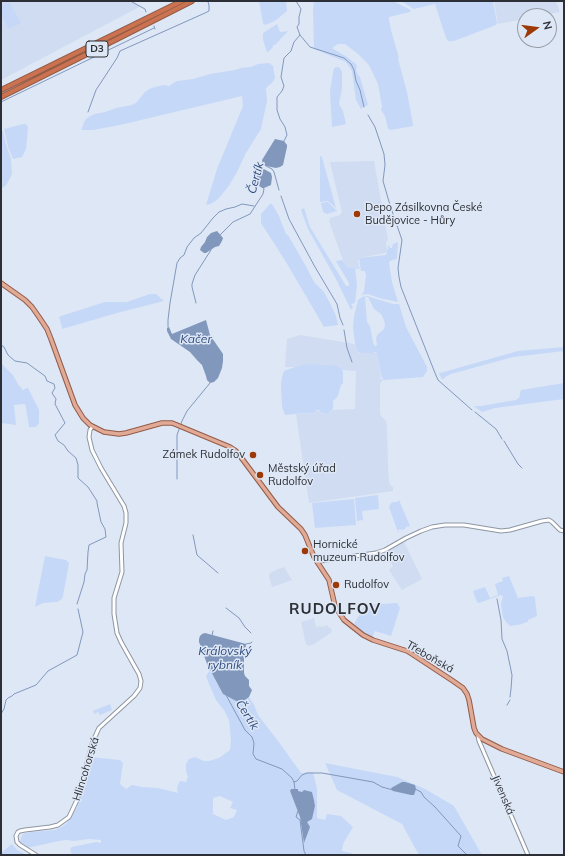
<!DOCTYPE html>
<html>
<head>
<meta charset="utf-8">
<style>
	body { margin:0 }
	#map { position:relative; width:565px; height:856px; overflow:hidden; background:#dee7f5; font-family:Mulish,sans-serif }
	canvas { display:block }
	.frame { position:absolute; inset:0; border:2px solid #2c2f35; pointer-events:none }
	.north { position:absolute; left:517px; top:8px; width:40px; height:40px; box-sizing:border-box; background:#dee7f5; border:1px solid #979da8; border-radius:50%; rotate:76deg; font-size:11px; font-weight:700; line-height:16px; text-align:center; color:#2c2f35 }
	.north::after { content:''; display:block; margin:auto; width:14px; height:18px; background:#9d3906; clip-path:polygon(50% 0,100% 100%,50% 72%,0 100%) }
</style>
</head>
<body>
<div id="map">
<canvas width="565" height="856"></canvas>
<div class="frame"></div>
<div class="north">N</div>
</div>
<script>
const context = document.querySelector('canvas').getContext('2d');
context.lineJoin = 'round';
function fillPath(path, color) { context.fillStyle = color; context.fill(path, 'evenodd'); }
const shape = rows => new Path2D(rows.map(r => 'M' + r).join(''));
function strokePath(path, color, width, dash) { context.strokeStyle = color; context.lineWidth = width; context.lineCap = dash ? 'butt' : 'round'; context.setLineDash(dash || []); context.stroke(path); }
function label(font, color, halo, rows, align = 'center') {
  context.font = font + ' Mulish,sans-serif'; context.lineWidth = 3; context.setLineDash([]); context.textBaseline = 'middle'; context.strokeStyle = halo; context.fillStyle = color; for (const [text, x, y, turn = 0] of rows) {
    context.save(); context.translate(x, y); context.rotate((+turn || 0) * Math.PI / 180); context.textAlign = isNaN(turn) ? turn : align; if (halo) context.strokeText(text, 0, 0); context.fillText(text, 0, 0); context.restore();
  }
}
const built = shape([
	[1,1,133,1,137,5,141,6,1,80],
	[494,1,556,1,560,12,540,16,525,16,525,19,498,24],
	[374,161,388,240,386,242,387,250,385,253,359,258,358,261,360,269,356,269,355,268,348,268,344,263,329,221,330,218,340,215,342,212,330,162],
	[300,335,355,344,356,349,359,353,377,353,381,379,384,379,384,380,382,381,380,384,380,413,381,416,386,421,387,427,388,466,389,481,390,485,393,487,393,491,309,503,296,414,314,413,316,411,319,411,321,413,327,414,332,410,355,409,356,371,342,370,341,368,338,366,298,366,294,367,285,367,287,339],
	[404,542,422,579,402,590,389,570,393,566,384,555,394,547],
	[284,567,292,580,272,587,269,576,270,573,276,570],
	[312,618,314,618,316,627,320,626,320,627,322,626,323,627,327,625,329,628,330,627,332,632,314,644,309,646,306,644,301,622,312,619]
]);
const green = shape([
	[9,1,21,23,9,29,1,14,1,5],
	[259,1,286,1,287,11,275,21,265,25,263,23],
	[314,1,393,1,411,10,410,12,389,17,389,19,391,30,399,58,398,59,407,92,413,125,413,126,391,130,388,129,385,116,381,110,382,106,378,84,369,65,358,54,345,44,338,44,332,48,347,57,356,64,357,67,356,70,358,75,360,77,368,105,363,107,361,109,356,100,352,71,346,62,314,49,313,10],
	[401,1,493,1,497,23,496,25,454,41,448,41,446,38,435,4,414,9],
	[277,24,280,32,288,31,275,45,273,45,273,47,268,52,267,52,263,40,263,33],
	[269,63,273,66,275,78,272,83,266,88,267,101,261,129,246,153,236,174,228,187,219,198,214,202,210,204,206,205,217,169,243,106,242,96,120,125,93,130,82,130,82,128,84,122,86,119,90,116,95,114,105,112,116,108,132,105,137,102,144,93,149,89,155,87,164,85,169,86,177,81,193,79,210,74,235,70,241,68,251,67,258,64],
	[337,67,340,68,342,72,342,88,339,104,343,111,346,124,332,127,330,92,333,72,334,68],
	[23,124,26,124,28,127,26,149,22,157,13,159,8,147,4,129],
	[1,131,3,131,5,141,11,159,12,174,7,184,4,187,1,188],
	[320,156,321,156,322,157,336,208,328,201,320,202],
	[328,202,336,210,337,210,337,211,327,214,323,212,321,203],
	[270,204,272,204,279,216,286,234,288,235,307,268,314,282,324,292,331,305,336,316,338,324,338,325,324,327,286,262,261,223,261,214],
	[304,208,310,227,346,286,349,286,349,283,336,261,342,260,348,268,355,268,357,285,355,303,351,304,353,307,351,310,336,279,308,229,301,210],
	[398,242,397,258,396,259,390,261,389,263,392,282,398,302,379,298,368,294,361,295,364,292,366,275,365,271,361,271,359,258,386,255,387,250,388,249,388,246,389,245,390,248,392,248,393,244],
	[150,294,156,294,164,301,117,313,62,329,62,327,59,317,61,316,105,302,127,302],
	[367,296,393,304,399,304,406,327,427,367,427,371,423,377,385,380,382,378,381,375,377,353,375,352,373,353,361,353,357,351,355,344,353,327,354,316,358,300,362,297],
	[365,297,368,297,374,309,381,314,384,320,385,325,384,329,378,334,376,338,377,345,375,346,374,345,373,342,370,326,367,322],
	[564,347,564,351,513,357,451,374,445,377,444,379,442,379,439,374,440,373,518,351],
	[1,363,13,375,19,386,21,387,22,390,23,390,24,389,28,388,39,410,39,423,36,427,29,427,26,407,25,404,23,404,14,405,16,425,1,423],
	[310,364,338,366,341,368,343,372,343,383,341,385,338,396,333,401,333,409,327,414,321,413,319,410,317,410,314,413,304,413,285,415,282,407,281,384,282,377,284,371,298,366],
	[564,383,564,399,495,408,482,412,474,406,481,406,516,400,519,398,521,390],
	[378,495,379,509,362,511,363,520,357,521,355,498],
	[354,499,356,525,315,528,312,503],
	[399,500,410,526,408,527,407,526,405,529,402,530,398,529,399,532,398,532,389,507,391,503,394,502,398,502,398,501],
	[45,556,66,560,69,563,63,596,62,599,57,602,43,603,35,607],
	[509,576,518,598,532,596,535,597,535,599,537,616,528,620,528,622,523,623,523,624,510,626,506,622,503,617,501,604,503,596,501,595,479,603,477,602,474,594,473,591,485,587,490,598,498,595,495,584,503,581,502,578],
	[397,603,400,608,391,636,375,631,372,638,366,635,354,624,365,605],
	[210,670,223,694,236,701,245,700,249,697,254,705,258,715,278,741,301,773,313,772,317,789,317,818,325,820,327,814,341,816,353,827,343,844,342,851,351,853,353,855,72,855,70,849,72,847,96,842,101,843,101,840,89,839,74,841,66,840,59,841,27,848,20,843,21,838,23,834,30,832,45,831,55,830,62,827,67,823,77,807,88,767,91,757,120,760,123,763,120,784,126,789,132,785,142,787,158,788,178,793,177,789,178,785,180,781,186,782,188,777,186,771,186,764,189,759,195,757,204,761,209,761,219,758,230,750,231,740,229,720,224,710,216,700,209,684,206,676],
	[291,789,297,789,298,792,312,792,314,800,315,807,307,822,304,842,300,817,290,791],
	[220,796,233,802,230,808,237,810,234,817,226,820,213,814,213,798],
	[110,704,112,710,100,715,98,712,94,714,93,711],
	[325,763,397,777,425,789,454,806,482,855,419,855,402,824,337,790],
	[12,844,17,850,27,855,2,855,2,852]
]);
const water = shape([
	[275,139,284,141,287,145,287,147,283,165,280,167,276,168,266,166,263,165,262,160],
	[262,168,271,173,272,177,271,185,264,188,264,189,259,186,256,178,257,173,259,170],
	[217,231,223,238,222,241,219,246,215,247,206,253,204,253,200,250,201,247,205,242,207,237,211,233],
	[206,320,210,335,223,354,223,361,222,368,218,378,214,382,210,383,207,380,206,376,202,365,196,359,190,352,171,339,167,331,167,328,169,327,172,334],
	[205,633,246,644,245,655,244,657,244,673,245,676,249,680,249,686,252,690,249,697,245,700,241,702,236,701,223,694,207,664,202,650,199,642,199,639,200,636,202,634],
	[402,782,405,782,415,785,416,789,414,795,411,795,393,791,391,788],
	[291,789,298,789,298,791,302,792,304,790,312,792,314,800,315,806,312,819,307,822,310,827,304,843,300,817,290,791]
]);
const stream = shape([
	[132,2,145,9,146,12],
	[154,26,155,29],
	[300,35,310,47,344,58,351,64,354,70,356,81,360,90,364,107],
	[1,102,154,28],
	[88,112,96,90,117,58,120,51,205,13,209,11,209,5,208,2],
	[368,115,375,127,384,154,385,165,383,181,390,205,402,240,398,268,399,277,401,287,435,373,438,380,472,410],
	[284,141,287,135,285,127,280,119,277,110,277,97,282,91,284,86,281,77,284,58,291,51,294,42,300,35,297,27,299,24,299,17,301,9,296,1],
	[266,166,272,169,274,172,279,190],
	[281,196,289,219,315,267,337,304,340,318,343,325],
	[220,235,233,222,250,214,263,194,264,189],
	[196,303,192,287,192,284,195,275,211,250],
	[168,327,168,320,170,303,177,263,180,258,184,255,187,247,194,238,201,233,213,218,219,212,226,209,235,207,242,204,254,206],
	[344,330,347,348,352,362],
	[1,345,4,347,8,355,15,361,27,363,45,376,47,381,54,384,55,388,52,393,56,399,55,404,65,423,55,435,58,441,64,445,68,451,76,458,78,465,78,478,88,487,97,501,97,503,101,522,105,529,106,537,89,545,88,552,87,570,85,574,84,582,77,604],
	[475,412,496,429,502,439],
	[504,441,518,464,522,468],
	[177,479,177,435,182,421,187,411,210,383],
	[193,535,197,555,218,573],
	[497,599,501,620,502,639,507,651,512,675,511,689,510,697],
	[226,608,239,618,245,627,251,633],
	[212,636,213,631],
	[246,644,251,643,252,642],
	[226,695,245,730,252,737,254,743,253,754,256,759,282,769,292,778,294,782,295,790],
	[507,705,510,700],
	[1,714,4,709,6,700,8,698,12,696,14,694,36,685,48,671,77,655,83,632,78,609],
	[294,782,297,781,302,775,307,773,322,773,373,782,382,787,393,790],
	[415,789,421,792,424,797,435,807,461,836,458,846,467,855],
	[298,811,296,817,300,820,304,851,306,855]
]);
const minor = shape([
	[317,562,320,561,376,553,385,550,406,538,421,531,432,527,445,525,464,525,501,531,510,530,542,521,549,520,552,522,560,530,564,531],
	[478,736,479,741,528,855],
	[36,855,20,845,17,842,16,836,18,832,20,831,25,830,50,827,58,825,69,817,77,800,93,741,99,728,134,696,140,688,141,681,139,674,121,642,117,633,114,614,114,598,122,572,121,543,126,523,126,513,124,506,101,468,92,450,89,437,90,430,92,427]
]);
const major = shape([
	[1,283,25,300,32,307,39,317,47,329,51,339,75,405,83,418,90,425,104,432,119,434,126,433,162,423,172,423,177,425,230,447,236,451,243,460,278,507,301,529,305,535,314,557,329,580,335,606,340,614,344,620,363,635,373,640,407,651,412,654,453,681,463,688,467,694,469,700,474,728,476,733,482,739,502,749,564,772]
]);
const highway = shape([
	[1,90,182,1],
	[1,97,115,40,192,1]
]);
const markers = [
	[357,214,4,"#9d3906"],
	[253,455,4,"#9d3906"],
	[260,475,4,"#9d3906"],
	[305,551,4,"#9d3906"],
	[336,585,4,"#9d3906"]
];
const shields = [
	[97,49,22]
];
const shieldNames = [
	["D3",97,49]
];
const poiNames = [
	["Depo Zásilkovna České",365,208],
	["Budějovice - Hůry",365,221],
	["Zámek Rudolfov",245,455,"right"],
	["Městský úřad",268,469],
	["Rudolfov",268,482],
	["Hornické",313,545],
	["muzeum Rudolfov",313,558],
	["Rudolfov",344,585]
];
const streetNames = [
	["Třeboňská",430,657,30],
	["Hlincohorská",86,769,-73],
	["Jivenská",503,795,67]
];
const waterNames = [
	["Čertík",256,178,-75],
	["Kačer",196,339],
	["Královský",225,651],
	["rybník",225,665],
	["Čertík",247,715,58]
];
const districtNames = [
	["RUDOLFOV",335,609]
];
fillPath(built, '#d0dcf1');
fillPath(green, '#c6d8f7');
fillPath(water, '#8197bc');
strokePath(stream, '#8197bc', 1);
strokePath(minor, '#8e96a3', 5);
strokePath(major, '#935b47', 5.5);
strokePath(highway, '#935b47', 6);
strokePath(minor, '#fff', 3);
strokePath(major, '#e0aa96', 3.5);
strokePath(highway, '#cb7250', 4);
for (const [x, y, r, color] of markers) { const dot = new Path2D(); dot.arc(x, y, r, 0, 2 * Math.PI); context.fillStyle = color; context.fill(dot); strokePath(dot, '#dee7f5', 1.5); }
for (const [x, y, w] of shields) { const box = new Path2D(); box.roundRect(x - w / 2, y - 8, w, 16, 3); context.fillStyle = '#dee7f5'; context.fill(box); strokePath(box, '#2c2f35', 1); }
label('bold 10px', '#2c2f35', null, shieldNames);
label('11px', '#2c2f35', '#dee7f5', poiNames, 'left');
label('11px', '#2c2f35', '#dee7f5', streetNames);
label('italic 12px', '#2f4b7d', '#dee7f5', waterNames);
context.letterSpacing = '1px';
label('bold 15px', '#2c2f35', '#dee7f5', districtNames);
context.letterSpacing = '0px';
</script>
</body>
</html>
